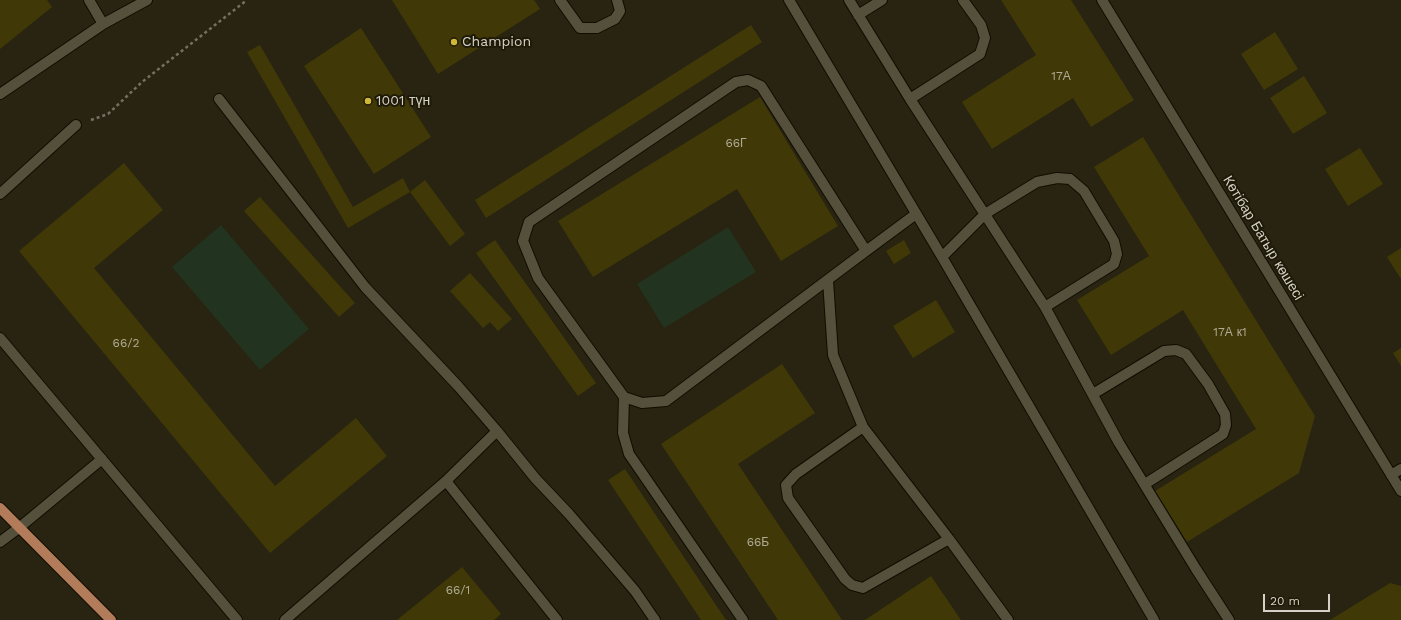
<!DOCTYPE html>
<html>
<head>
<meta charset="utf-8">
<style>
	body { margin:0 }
	#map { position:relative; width:1401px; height:620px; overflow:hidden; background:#282411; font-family:"Work Sans",sans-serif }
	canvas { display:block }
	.scale { position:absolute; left:1263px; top:594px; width:67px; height:18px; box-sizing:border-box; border:2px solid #d4d1c6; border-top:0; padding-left:5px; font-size:12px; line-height:14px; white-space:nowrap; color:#d4d1c6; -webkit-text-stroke:3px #1e1a07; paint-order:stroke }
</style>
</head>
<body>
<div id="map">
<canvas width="1401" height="620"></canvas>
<div class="scale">20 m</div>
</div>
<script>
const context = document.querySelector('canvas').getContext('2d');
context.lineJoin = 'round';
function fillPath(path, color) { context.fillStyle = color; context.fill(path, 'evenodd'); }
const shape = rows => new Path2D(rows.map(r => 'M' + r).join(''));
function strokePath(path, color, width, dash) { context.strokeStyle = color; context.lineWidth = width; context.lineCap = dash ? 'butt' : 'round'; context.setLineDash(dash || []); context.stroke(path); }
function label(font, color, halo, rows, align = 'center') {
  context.font = font + ' "Work Sans",sans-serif'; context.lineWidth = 4; context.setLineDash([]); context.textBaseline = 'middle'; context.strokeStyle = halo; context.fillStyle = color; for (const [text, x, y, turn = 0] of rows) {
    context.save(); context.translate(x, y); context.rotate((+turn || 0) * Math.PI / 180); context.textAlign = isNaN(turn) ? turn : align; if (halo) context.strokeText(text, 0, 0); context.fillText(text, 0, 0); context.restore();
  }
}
const green = shape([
	[221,225,309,329,260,370,172,267],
	[728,227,756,272,664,328,637,284]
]);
const building = shape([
	[0,0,47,0,52,7,0,49],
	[392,0,534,0,540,9,438,74],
	[1001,0,1071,0,1134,100,1091,127,1073,98,992,149,962,102,1036,55],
	[751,25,762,42,486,218,475,200],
	[361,28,431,137,374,174,304,66],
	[1275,32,1298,69,1264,90,1241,54],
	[260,45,353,207,403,178,410,192,425,180,465,234,450,246,410,192,348,228,247,52],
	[1304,76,1327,113,1293,134,1270,98],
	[760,97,838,226,781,261,737,189,593,277,558,221],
	[1143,137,1315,416,1299,473,1187,542,1155,491,1256,429,1183,310,1111,355,1077,300,1149,256,1094,167],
	[1360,148,1383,184,1348,206,1325,169],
	[124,163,163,210,94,268,275,486,356,418,387,456,270,553,19,251],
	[260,197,355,303,339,317,244,211],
	[495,240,596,383,578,396,476,253],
	[904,240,911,253,894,264,886,251],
	[1401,248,1401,279,1387,257],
	[470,273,512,319,498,331,490,322,483,328,450,291],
	[936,300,955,332,913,358,893,326],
	[1401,348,1401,366,1393,353],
	[782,364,815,413,738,464,842,620,778,620,661,444],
	[625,469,726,620,701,620,608,480],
	[462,567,501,614,494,620,397,620],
	[931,576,961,620,865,620],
	[1390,583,1401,586,1401,620,1330,620]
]);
const path = shape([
	[91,120,108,114,142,82,247,0]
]);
const minor = shape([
	[89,0,103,24],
	[560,0,580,28,597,28,615,19,620,11,617,0],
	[789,0,942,257,1154,620],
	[849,0,910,99,1045,307,1119,443,1196,569,1229,620],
	[1102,0,1401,491],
	[858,15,882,0],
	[0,94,103,24,147,0],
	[219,99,365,287,458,386,497,431,446,481,285,620],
	[910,99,980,54,985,38,981,25,963,0],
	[0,194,76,125],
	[866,251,761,86,748,80,736,82,529,222,523,241,538,278,624,397,642,403,666,401,866,251,916,214],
	[942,257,985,214,1037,182,1057,178,1070,179,1084,191,1114,241,1117,254,1114,264,1045,307],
	[828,280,833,355,863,427,949,539,1008,620],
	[0,338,237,620],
	[1093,394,1164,351,1176,350,1186,354,1208,384,1225,414,1226,425,1223,434,1145,484],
	[624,397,623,433,629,454,743,620],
	[863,427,796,474,786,485,788,498,845,579,852,585,863,588,949,539],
	[497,431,535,478,569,514,635,591,655,620],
	[1391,475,1401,469],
	[446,481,557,620],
	[0,542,20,527,102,459]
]);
const major = shape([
	[0,508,111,620]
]);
const markers = [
	[454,42,4,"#cfb837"],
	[368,101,4,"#cfb837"]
];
const numberNames = [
	["17А",1061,76],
	["66Г",736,143],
	["17А к1",1230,332],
	["66/2",126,343],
	["66Б",758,542],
	["66/1",458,590]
];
const poiNames = [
	["Champion",462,42],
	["1001 түн",376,101]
];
const streetNames = [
	["Көтібар Батыр көшесі",1263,238,59]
];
fillPath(green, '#22331f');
fillPath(building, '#413807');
strokePath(minor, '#100d00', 12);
strokePath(major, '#100d00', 12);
strokePath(path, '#757162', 2.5, [3, 3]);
strokePath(minor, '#54503c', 10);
strokePath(major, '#b27c5a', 10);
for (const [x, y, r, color] of markers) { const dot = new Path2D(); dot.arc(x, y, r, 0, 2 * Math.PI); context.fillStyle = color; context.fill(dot); strokePath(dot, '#1e1a07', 1.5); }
label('12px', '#afab96', null, numberNames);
label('14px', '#d4d1c6', '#1e1a07', poiNames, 'left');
label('14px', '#d4d1c6', '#1e1a07', streetNames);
</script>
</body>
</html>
